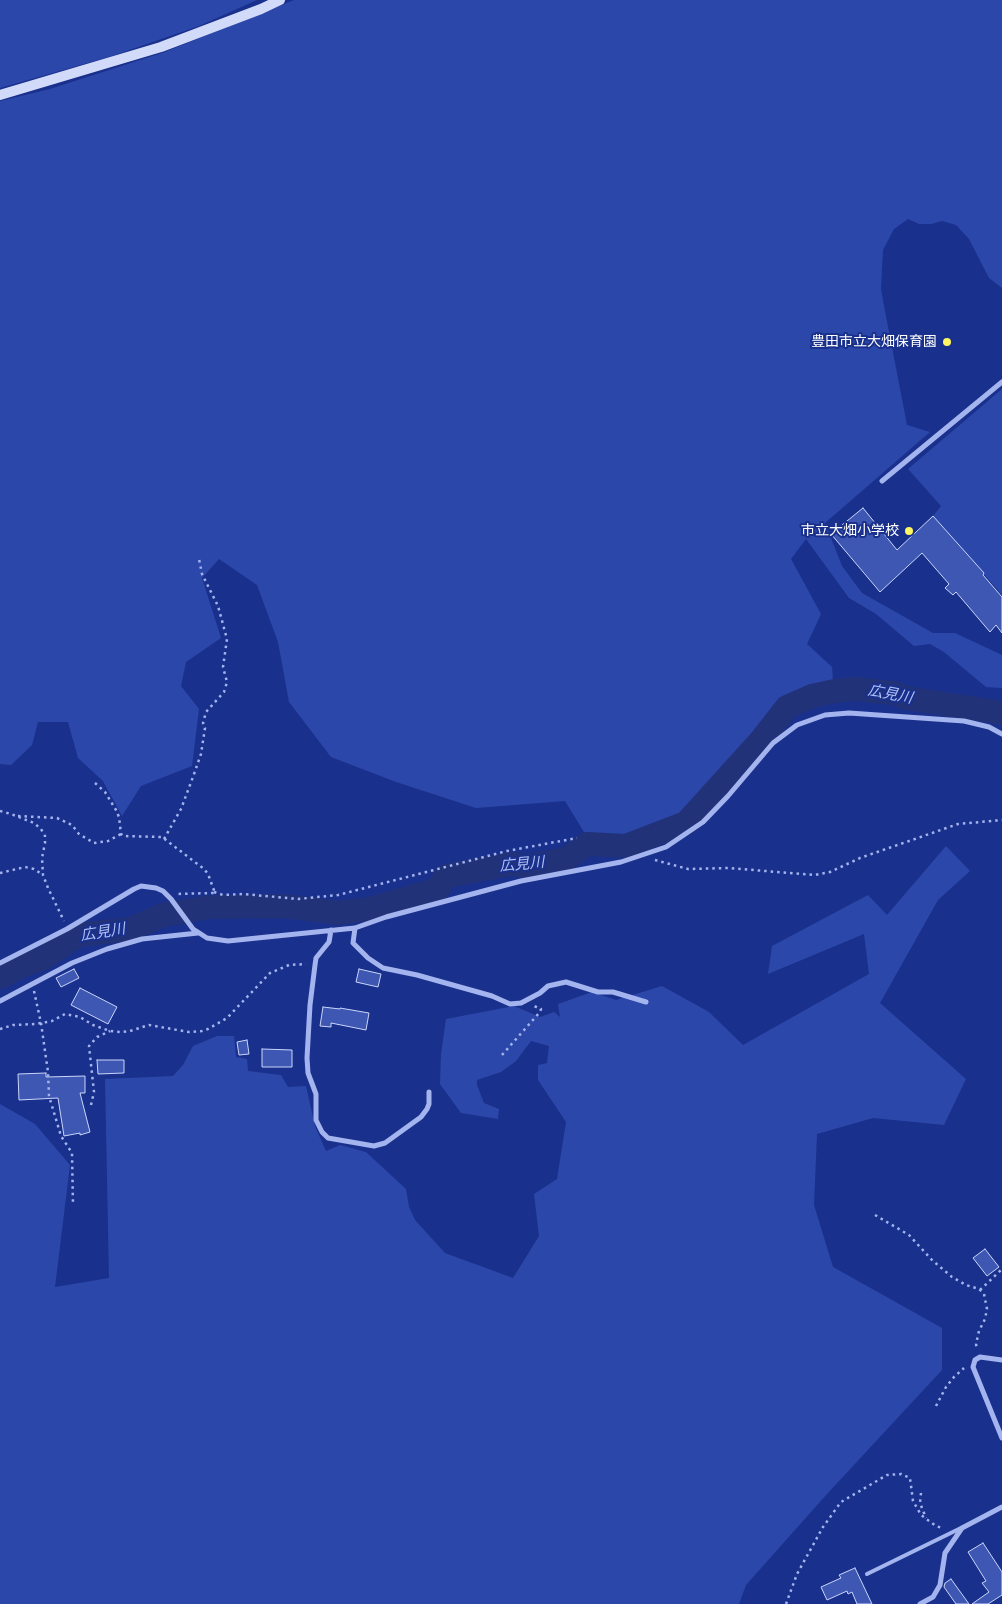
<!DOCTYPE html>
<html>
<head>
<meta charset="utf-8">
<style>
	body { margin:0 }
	canvas { display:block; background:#19308c }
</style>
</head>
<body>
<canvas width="1002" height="1604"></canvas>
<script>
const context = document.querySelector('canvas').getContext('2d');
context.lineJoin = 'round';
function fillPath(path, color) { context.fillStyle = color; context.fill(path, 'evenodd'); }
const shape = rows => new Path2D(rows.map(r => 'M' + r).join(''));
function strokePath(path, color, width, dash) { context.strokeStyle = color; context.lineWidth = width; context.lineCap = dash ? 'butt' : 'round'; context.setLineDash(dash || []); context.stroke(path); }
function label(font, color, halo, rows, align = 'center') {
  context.font = font + ' Poppins,"Noto Sans JP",sans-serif'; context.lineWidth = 4; context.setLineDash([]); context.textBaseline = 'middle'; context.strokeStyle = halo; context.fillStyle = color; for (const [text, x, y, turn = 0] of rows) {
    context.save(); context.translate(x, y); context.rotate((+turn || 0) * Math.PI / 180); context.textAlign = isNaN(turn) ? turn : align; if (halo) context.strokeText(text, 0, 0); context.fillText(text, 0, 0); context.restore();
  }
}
const green = shape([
	[0,0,257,0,199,26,112,56,0,88],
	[294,0,1002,0,1002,288,989,278,969,239,956,225,942,221,931,224,919,224,908,219,894,229,883,250,881,289,884,306,907,425,930,432,825,523,842,566,862,593,933,633,955,633,1002,655,1002,688,986,687,944,652,930,644,914,646,876,614,849,598,806,539,791,559,821,614,807,644,832,667,833,682,798,694,777,709,684,814,629,839,587,837,565,801,476,808,396,782,331,757,289,702,278,642,257,585,219,559,202,578,221,638,186,662,181,686,199,709,192,766,141,786,122,816,103,781,78,758,68,722,38,722,32,745,11,765,0,764,0,101,50,89,165,52],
	[1002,389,1002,595,933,516,941,506,908,469],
	[946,846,970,871,938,900,880,1003,966,1079,944,1125,873,1118,817,1134,814,1205,833,1267,942,1328,942,1370,827,1494,746,1585,739,1604,0,1604,0,1104,35,1124,70,1165,55,1287,109,1278,105,1079,173,1076,183,1065,193,1046,217,1036,234,1036,236,1057,247,1059,248,1071,281,1075,288,1087,306,1086,315,1126,326,1151,340,1145,366,1152,406,1189,409,1207,415,1220,445,1253,513,1278,539,1236,534,1194,557,1179,566,1122,538,1080,538,1065,547,1063,549,1046,531,1041,516,1061,501,1072,477,1080,477,1085,484,1103,499,1109,498,1119,461,1113,440,1084,441,1054,446,1019,514,1006,540,1017,554,1012,560,1017,558,1004,592,992,616,1000,662,986,709,1012,743,1045,869,974,864,934,768,974,772,946,868,895,887,915]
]);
const river = shape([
	[0,977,23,965,42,959,79,935,131,929,163,915,210,907,284,906,338,913,370,909,438,889,446,876,511,864,528,866,567,859,587,844,626,846,686,823,762,739,787,707,812,696,835,691,854,689,894,693,906,698,1002,713]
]);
const building = shape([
	[863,508,897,550,933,516,984,573,983,575,1002,597,1002,633,996,625,990,632,956,592,953,595,945,588,949,584,922,553,880,592,831,534,863,508],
	[74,969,79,978,61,987,56,978,74,969],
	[359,969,381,974,378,987,356,982,359,969],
	[80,988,117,1007,108,1024,71,1005,80,988],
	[323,1007,340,1009,340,1008,369,1013,366,1030,331,1023,331,1027,320,1026,323,1007],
	[247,1040,249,1054,239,1055,237,1042,247,1040],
	[262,1049,292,1050,292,1067,262,1067,262,1049],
	[97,1060,124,1060,124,1073,98,1074,97,1060],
	[46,1073,46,1077,85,1076,85,1093,80,1093,90,1132,80,1135,80,1133,64,1136,58,1098,19,1100,18,1074,46,1073],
	[985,1249,999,1267,987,1276,973,1258,985,1249],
	[983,1543,1002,1572,1002,1595,988,1604,972,1604,989,1592,982,1583,986,1581,968,1552,983,1543],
	[855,1568,872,1604,857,1604,852,1592,848,1594,847,1591,827,1600,821,1587,841,1578,839,1575,855,1568],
	[951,1579,969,1604,956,1604,944,1587,945,1583,951,1579]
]);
const path = shape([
	[95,783,105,792,116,810,119,817,121,834,123,836,162,837,204,869,208,874,215,893,176,894],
	[0,811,11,814,34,823,41,829,45,836,45,843,42,858,43,875,48,888,64,921],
	[18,816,57,818,72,825,79,834,94,843,108,841,121,834],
	[164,839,181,809,193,777,201,754,205,728,203,723,206,712,224,692,227,682,223,667,227,639,218,606,202,574,199,559],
	[655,860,688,869,728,868,815,875,830,872,860,858,958,824,1002,820],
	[0,873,25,867,34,869,43,875],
	[214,892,223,895,243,894,298,899,338,895,507,851,577,838],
	[34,991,41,1023,48,1072,49,1096,61,1136,72,1153,73,1205],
	[0,1029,13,1025,36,1024,52,1021,65,1014,80,1017,93,1025,110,1031,120,1032,130,1031,149,1025,189,1032,202,1031,208,1029,227,1018,270,973,289,965,306,964],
	[502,1055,540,1012,541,1009,534,1006],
	[91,1105,94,1092,89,1046,97,1037,110,1031],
	[875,1215,909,1235,932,1260,952,1277,966,1285,979,1289,984,1294,987,1309,985,1319,979,1331,976,1344,977,1350],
	[980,1290,1002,1269],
	[936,1406,946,1387,954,1377,964,1368],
	[921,1493,920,1503,926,1518],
	[786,1604,797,1574,823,1527,841,1502,887,1475,901,1474,910,1478,913,1501,921,1515,936,1526,942,1528]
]);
const lane = shape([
	[867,1574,961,1528]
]);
const street = shape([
	[882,481,1002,382],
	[355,928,353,943,368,958,383,968,417,975,492,996,510,1004,521,1003,540,993,548,986,566,982,598,992,613,992,646,1002],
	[331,930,329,942,316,958,315,965,310,1005,307,1058,308,1073,316,1094,316,1120,322,1132,328,1138,374,1146,385,1143,421,1117,427,1109,429,1104,429,1092],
	[0,963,67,929,134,889,141,886,156,888,163,891,171,899,193,929,207,938,228,941,355,928,386,917,521,881,621,862,666,847,703,822,728,796,773,743,797,725,825,715,849,713,964,721,989,727,1002,734],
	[0,1001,72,963,107,949,142,939,198,933],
	[1002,1360,980,1357,975,1360,973,1367,1002,1438],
	[920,1604,933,1597,940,1585,945,1553,962,1528,1002,1507]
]);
const secondary = shape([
	[0,95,161,47,261,9,280,0]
]);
const markers = [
	[947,342,5,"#fff661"],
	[909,531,5,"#fff661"]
];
const poiNames = [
	["豊田市立大畑保育園",937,342],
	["市立大畑小学校",899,531]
];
const waterNames = [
	["広見川",890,695,11],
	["広見川",522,865,-5],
	["広見川",103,933,-9]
];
fillPath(green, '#2c47aa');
strokePath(river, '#213278', 24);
fillPath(building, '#3e57b2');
strokePath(building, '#cad5fa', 1);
strokePath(path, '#a4b4ee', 2.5, [2.5, 4]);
strokePath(lane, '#a4b4ee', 4);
strokePath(street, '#a4b4ee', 5);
strokePath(secondary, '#d2dafa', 10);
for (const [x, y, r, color] of markers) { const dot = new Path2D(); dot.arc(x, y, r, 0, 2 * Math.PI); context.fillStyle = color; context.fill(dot); strokePath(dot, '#19308c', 2); }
label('14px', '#fff', '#19308c', poiNames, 'right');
label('italic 15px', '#b0c0f5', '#19308c', waterNames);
</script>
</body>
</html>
